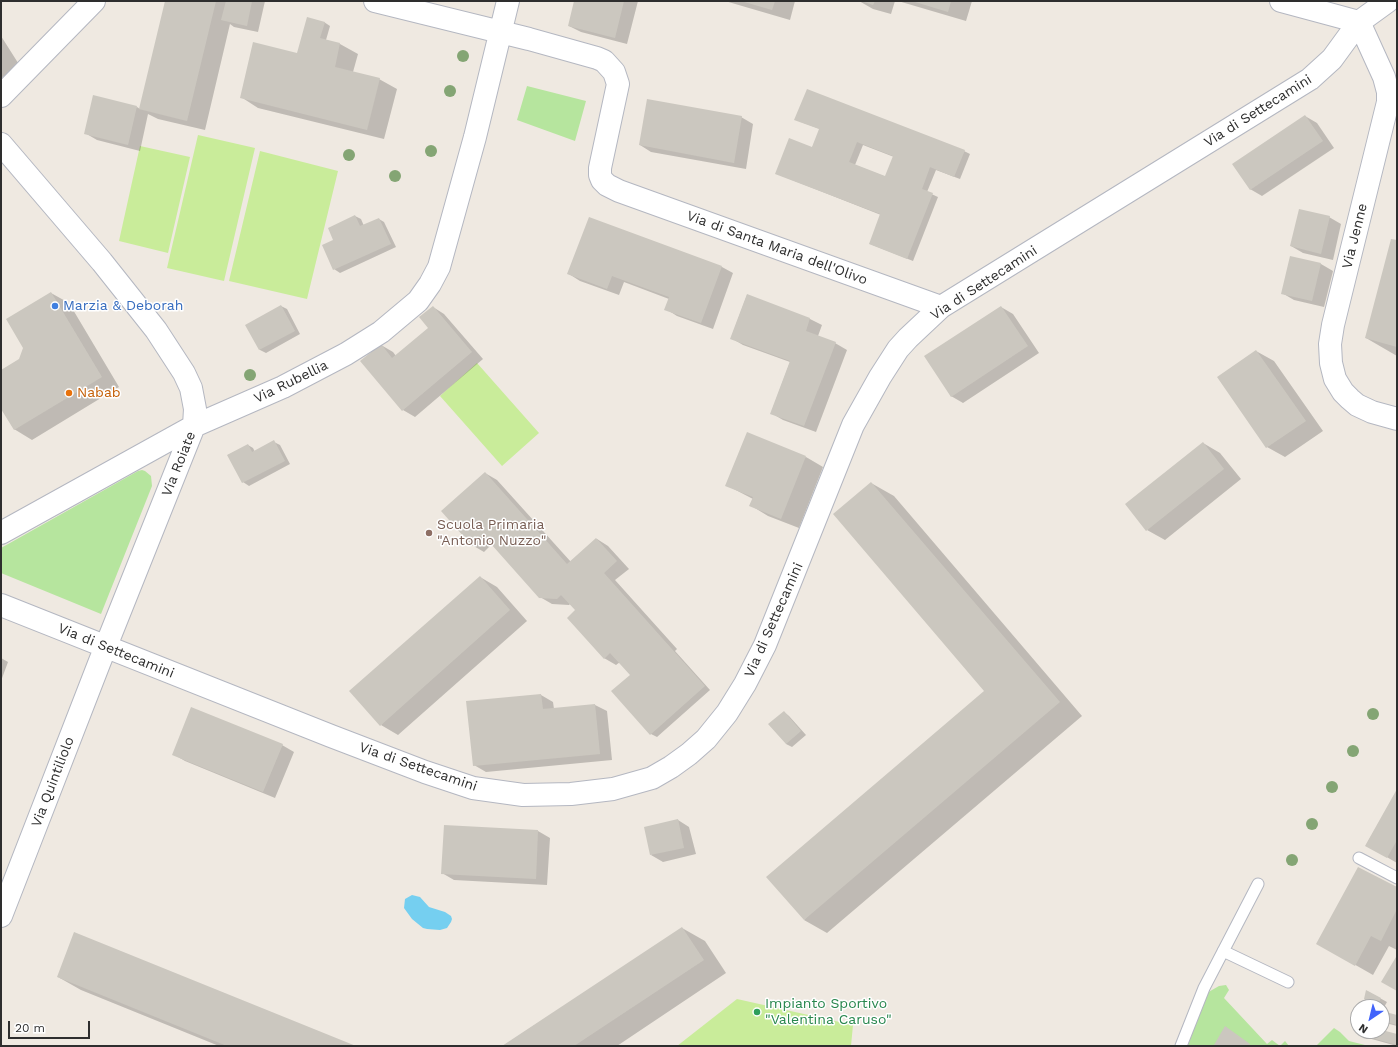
<!DOCTYPE html>
<html>
<head>
<meta charset="utf-8">
<style>
	body { margin:0 }
	#map { position:relative; width:1398px; height:1047px; overflow:hidden; background:#efe9e1; font-family:"Work Sans",sans-serif }
	canvas { display:block }
	.frame { position:absolute; inset:0; border:2px solid #2e2e2e; pointer-events:none }
	.north { position:absolute; left:1350px; top:999px; width:40px; height:40px; box-sizing:border-box; background:#fff; border:1px solid #ababab; border-radius:50%; rotate:215deg; font-size:11px; font-weight:700; line-height:16px; text-align:center; color:#2e2e2e }
	.north::after { content:''; display:block; margin:auto; width:14px; height:18px; background:#4264fb; clip-path:polygon(50% 0,100% 100%,50% 72%,0 100%) }
	.scale { position:absolute; left:8px; top:1021px; width:82px; height:18px; box-sizing:border-box; border:2px solid #2e2e2e; border-top:0; padding-left:5px; font-size:12px; line-height:14px; white-space:nowrap; color:#2e2e2e; -webkit-text-stroke:3px #fff; paint-order:stroke }
</style>
</head>
<body>
<div id="map">
<canvas width="1398" height="1047"></canvas>
<div class="frame"></div>
<div class="north">N</div>
<div class="scale">20 m</div>
</div>
<script>
const context = document.querySelector('canvas').getContext('2d');
context.lineJoin = 'round';
function fillPath(path, color) { context.fillStyle = color; context.fill(path, 'evenodd'); }
const shape = rows => new Path2D(rows.map(r => 'M' + r).join(''));
function strokePath(path, color, width, dash) { context.strokeStyle = color; context.lineWidth = width; context.lineCap = dash ? 'butt' : 'round'; context.setLineDash(dash || []); context.stroke(path); }
function label(font, color, halo, rows, align = 'center') {
  context.font = font + ' "Work Sans",sans-serif'; context.lineWidth = 3; context.setLineDash([]); context.textBaseline = 'middle'; context.strokeStyle = halo; context.fillStyle = color; for (const [text, x, y, turn = 0] of rows) {
    context.save(); context.translate(x, y); context.rotate((+turn || 0) * Math.PI / 180); context.textAlign = isNaN(turn) ? turn : align; if (halo) context.strokeText(text, 0, 0); context.fillText(text, 0, 0); context.restore();
  }
}
const green = shape([
	[527,86,586,101,575,141,517,120],
	[142,470,145,471,151,476,152,486,101,614,1,573,1,548,138,471],
	[1226,985,1229,990,1224,998,1267,1044,1272,1040,1280,1046,1285,1041,1289,1046,1188,1046,1205,994,1219,986],
	[1334,1028,1340,1032,1349,1041,1369,1046,1316,1046]
]);
const pitch = shape([
	[198,135,255,148,224,281,167,268],
	[140,146,190,157,168,253,119,241],
	[260,151,338,171,307,299,229,281],
	[477,363,539,433,502,466,440,396],
	[737,999,853,1025,851,1046,677,1046]
]);
const water = shape([
	[412,895,420,897,429,907,445,912,451,916,452,919,451,922,447,928,440,930,427,929,423,928,412,919,404,908,405,899]
]);
const shadow = shape([
	[166,1,265,1,258,32,234,27,230,24,205,130,158,119,148,114,140,151,97,140,85,133,137,107,140,109],
	[575,1,638,1,627,44,581,32,569,26],
	[725,1,795,1,790,20],
	[859,1,895,1,891,14,873,9],
	[898,1,972,1,966,21],
	[324,22,330,26,326,40,340,44,358,54,353,72,379,79,397,89,384,139,258,108,241,97,298,54],
	[1,36,20,66,1,78],
	[1305,116,1317,123,1334,148,1262,196,1250,189],
	[741,117,753,124,746,169,651,152,640,145],
	[801,122,964,151,970,154,960,179,936,170,927,192,938,197,913,261,870,244,881,215,782,176,812,148,820,129],
	[863,145,894,157,886,177,855,165],
	[355,216,361,219,364,226,379,219,384,222,396,247,340,273,334,269,335,240],
	[1329,217,1341,224,1333,260,1303,253,1291,246],
	[1397,241,1397,356,1366,338],
	[1291,257,1321,264,1333,271,1324,307,1294,300,1282,293],
	[722,267,733,273,713,329,677,316,666,309,669,299,624,282,619,295,580,281,569,274],
	[51,293,69,303,119,387,32,440,14,429,1,407,1,371,20,359],
	[747,295,810,319,822,325,818,336,835,343,847,350,816,432,783,420,771,413,790,362,743,345,731,338],
	[281,306,287,309,300,334,266,353,260,350,247,325],
	[433,307,444,314,483,359,415,417,403,410,381,345,393,352,396,356,430,328],
	[1001,307,1013,314,1039,353,963,403,951,396],
	[1256,351,1274,361,1323,431,1285,457,1267,447],
	[274,442,280,445,290,464,249,486,243,482,228,455,248,445,253,448,255,452],
	[1203,443,1220,453,1241,479,1165,540,1147,530],
	[806,457,823,467,799,528,768,516,750,505,753,499,726,485],
	[485,473,497,480,571,562,597,539,608,546,629,569,615,580,677,649,675,651,710,690,657,737,651,734,631,675,620,662,616,665,604,658,577,610,570,604,569,605,552,604,540,597,492,544,484,552,472,545],
	[871,483,894,496,1082,716,827,933,804,920,986,691],
	[480,577,497,587,527,621,398,735,381,725],
	[1,658,8,662,1,681],
	[541,695,553,702,554,709,595,705,607,711,612,760,486,772,474,765,467,702],
	[784,712,789,716,806,735,792,747,786,744],
	[282,745,294,752,275,798,185,761,173,754],
	[1397,791,1397,863,1366,845],
	[678,820,689,827,696,854,663,862,651,855],
	[538,831,550,838,547,885,454,880,442,873],
	[1397,889,1397,950,1389,946,1373,975,1317,943],
	[682,928,705,941,726,973,617,1046,503,1046],
	[58,977,353,1046,219,1046,81,990],
	[1367,991,1387,1002,1383,1009,1382,1007,1379,1007,1365,999],
	[1382,1012,1397,1016,1397,1026,1382,1022],
	[1362,1035,1397,1035,1397,1046,1368,1038]
]);
const building = shape([
	[165,1,216,1,187,121,139,109],
	[226,1,252,1,247,26,221,20],
	[574,1,624,1,615,38,568,26],
	[741,1,775,1,772,10],
	[861,1,875,1,873,5],
	[912,1,951,1,948,12],
	[307,17,325,22,320,38,340,43,335,67,380,78,367,130,240,98,253,42,297,53],
	[807,89,965,150,954,177,930,167,922,189,933,193,907,259,869,244,880,214,775,174,789,138,812,147,819,129,794,120],
	[857,142,893,156,885,176,849,162],
	[93,95,137,106,128,145,84,134],
	[647,99,742,116,734,163,639,145],
	[1305,115,1323,141,1250,190,1232,164],
	[1299,209,1330,216,1321,254,1290,246],
	[355,215,360,226,379,218,391,244,333,270,322,245,333,240,328,228],
	[589,217,722,266,701,323,664,310,669,297,612,276,607,289,567,274],
	[1391,239,1397,240,1397,347,1365,338],
	[1290,256,1321,263,1312,301,1281,294],
	[51,292,102,377,14,430,1,409,1,370,19,359,23,348,6,319],
	[747,294,810,318,806,331,836,342,804,426,770,414,790,361,730,339],
	[281,305,295,331,259,350,245,325],
	[433,306,472,352,402,411,360,361,381,344,392,358,428,328,419,317],
	[1001,306,1028,346,951,397,924,356],
	[1256,350,1306,421,1266,448,1217,377],
	[747,432,806,456,781,519,749,506,753,497,725,486],
	[274,440,285,461,242,483,227,455,248,444,252,452],
	[1203,442,1224,469,1146,531,1125,504],
	[485,472,567,564,596,538,617,561,604,573,705,686,650,735,611,691,630,675,610,653,604,659,567,618,575,610,561,595,557,599,539,598,483,535,472,546,441,511],
	[871,482,1060,702,804,920,766,877,984,691,833,514],
	[480,576,510,610,380,726,349,691],
	[541,694,543,709,595,704,600,754,473,766,466,701],
	[191,707,283,744,263,792,172,755],
	[784,711,801,731,786,744,768,724],
	[1397,789,1397,840,1387,858,1365,846],
	[678,819,684,848,650,855,644,827],
	[444,825,538,830,536,879,441,874],
	[1358,867,1397,887,1397,909,1381,941,1371,936,1355,966,1316,944],
	[682,927,704,960,574,1046,502,1046],
	[74,932,356,1046,227,1046,57,977],
	[1396,957,1397,957,1397,991,1381,982],
	[1366,990,1381,998,1377,1007,1364,999],
	[1382,1011,1397,1015,1397,1025,1382,1021],
	[1225,1026,1250,1044,1249,1046,1217,1046,1214,1045],
	[1382,1030,1397,1034,1397,1045,1361,1035,1363,1031]
]);
const service = shape([
	[1359,858,1397,878],
	[1223,951,1288,982],
	[1181,1046,1204,988,1258,884]
]);
const minor = shape([
	[375,1,529,39,597,58,604,61,614,72,618,84,600,168,600,175,602,180,607,185,619,191,941,307],
	[1,96,94,1],
	[1,144,102,262,156,330,184,373,191,388,195,409,194,426,100,661,1,916],
	[1,533,194,426,283,387,346,354,381,332,418,301,430,284,439,267,475,137,508,1],
	[1,605,331,736,425,772,473,788,523,795,571,794,613,789,652,778,671,767,689,754,706,739,727,713,745,684,765,645,853,425,880,377,898,349,908,338,941,307,1310,79,1332,59,1359,22,1384,77,1388,92,1388,102,1333,325,1330,344,1331,363,1335,379,1343,392,1350,399,1357,405,1372,412,1397,419]
]);
const tertiary = shape([
	[1281,1,1359,22,1388,1]
]);
const trees = [
	[463,56],
	[450,91],
	[431,151],
	[349,155],
	[395,176],
	[250,375],
	[1373,714],
	[1353,751],
	[1332,787],
	[1312,824],
	[1292,860]
];
const markers = [
	[55,306,4,"#3f7fe0"],
	[69,393,4,"#e8710a"],
	[429,533,4,"#8d6e63"],
	[757,1012,4,"#2e9e5b"]
];
const streetNames = [
	["Via di Settecamini",1258,111,-32],
	["Via Jenne",1355,236,-76],
	["Via di Santa Maria dell'Olivo",777,248,20],
	["Via di Settecamini",984,283,-33],
	["Via Rubellia",291,382,-26],
	["Via Roiate",179,464,-68],
	["Via di Settecamini",774,620,-66],
	["Via di Settecamini",116,651,22],
	["Via di Settecamini",418,767,19],
	["Via Quintiliolo",53,782,-69]
];
const shopNames = [
	["Marzia & Deborah",63,306]
];
const foodNames = [
	["Nabab",77,393]
];
const educationNames = [
	["Scuola Primaria",437,525],
	["\"Antonio Nuzzo\"",437,541]
];
const leisureNames = [
	["Impianto Sportivo",765,1004],
	["\"Valentina Caruso\"",765,1020]
];
fillPath(green, '#b6e59e');
fillPath(pitch, '#c9ec9a');
fillPath(water, '#75cff0');
fillPath(shadow, '#0003');
fillPath(building, '#cbc7bf');
strokePath(service, '#b4b7c1', 13);
strokePath(minor, '#b4b7c1', 24);
strokePath(tertiary, '#b4b7c1', 24);
strokePath(service, '#fff', 11);
strokePath(minor, '#fff', 22);
strokePath(tertiary, '#fff', 22);
context.fillStyle = '#84a574';
for (const [x, y] of trees) { context.beginPath(); context.arc(x, y, 6, 0, 2 * Math.PI); context.fill(); }
for (const [x, y, r, color] of markers) { const dot = new Path2D(); dot.arc(x, y, r, 0, 2 * Math.PI); context.fillStyle = color; context.fill(dot); strokePath(dot, '#fff', 1.5); }
label('14px', '#2e2e2e', '#fff', streetNames);
label('14px', '#366cbe', '#fff', shopNames, 'left');
label('14px', '#c56008', '#fff', foodNames, 'left');
label('14px', '#785e54', '#fff', educationNames, 'left');
label('14px', '#27864d', '#fff', leisureNames, 'left');
</script>
</body>
</html>
